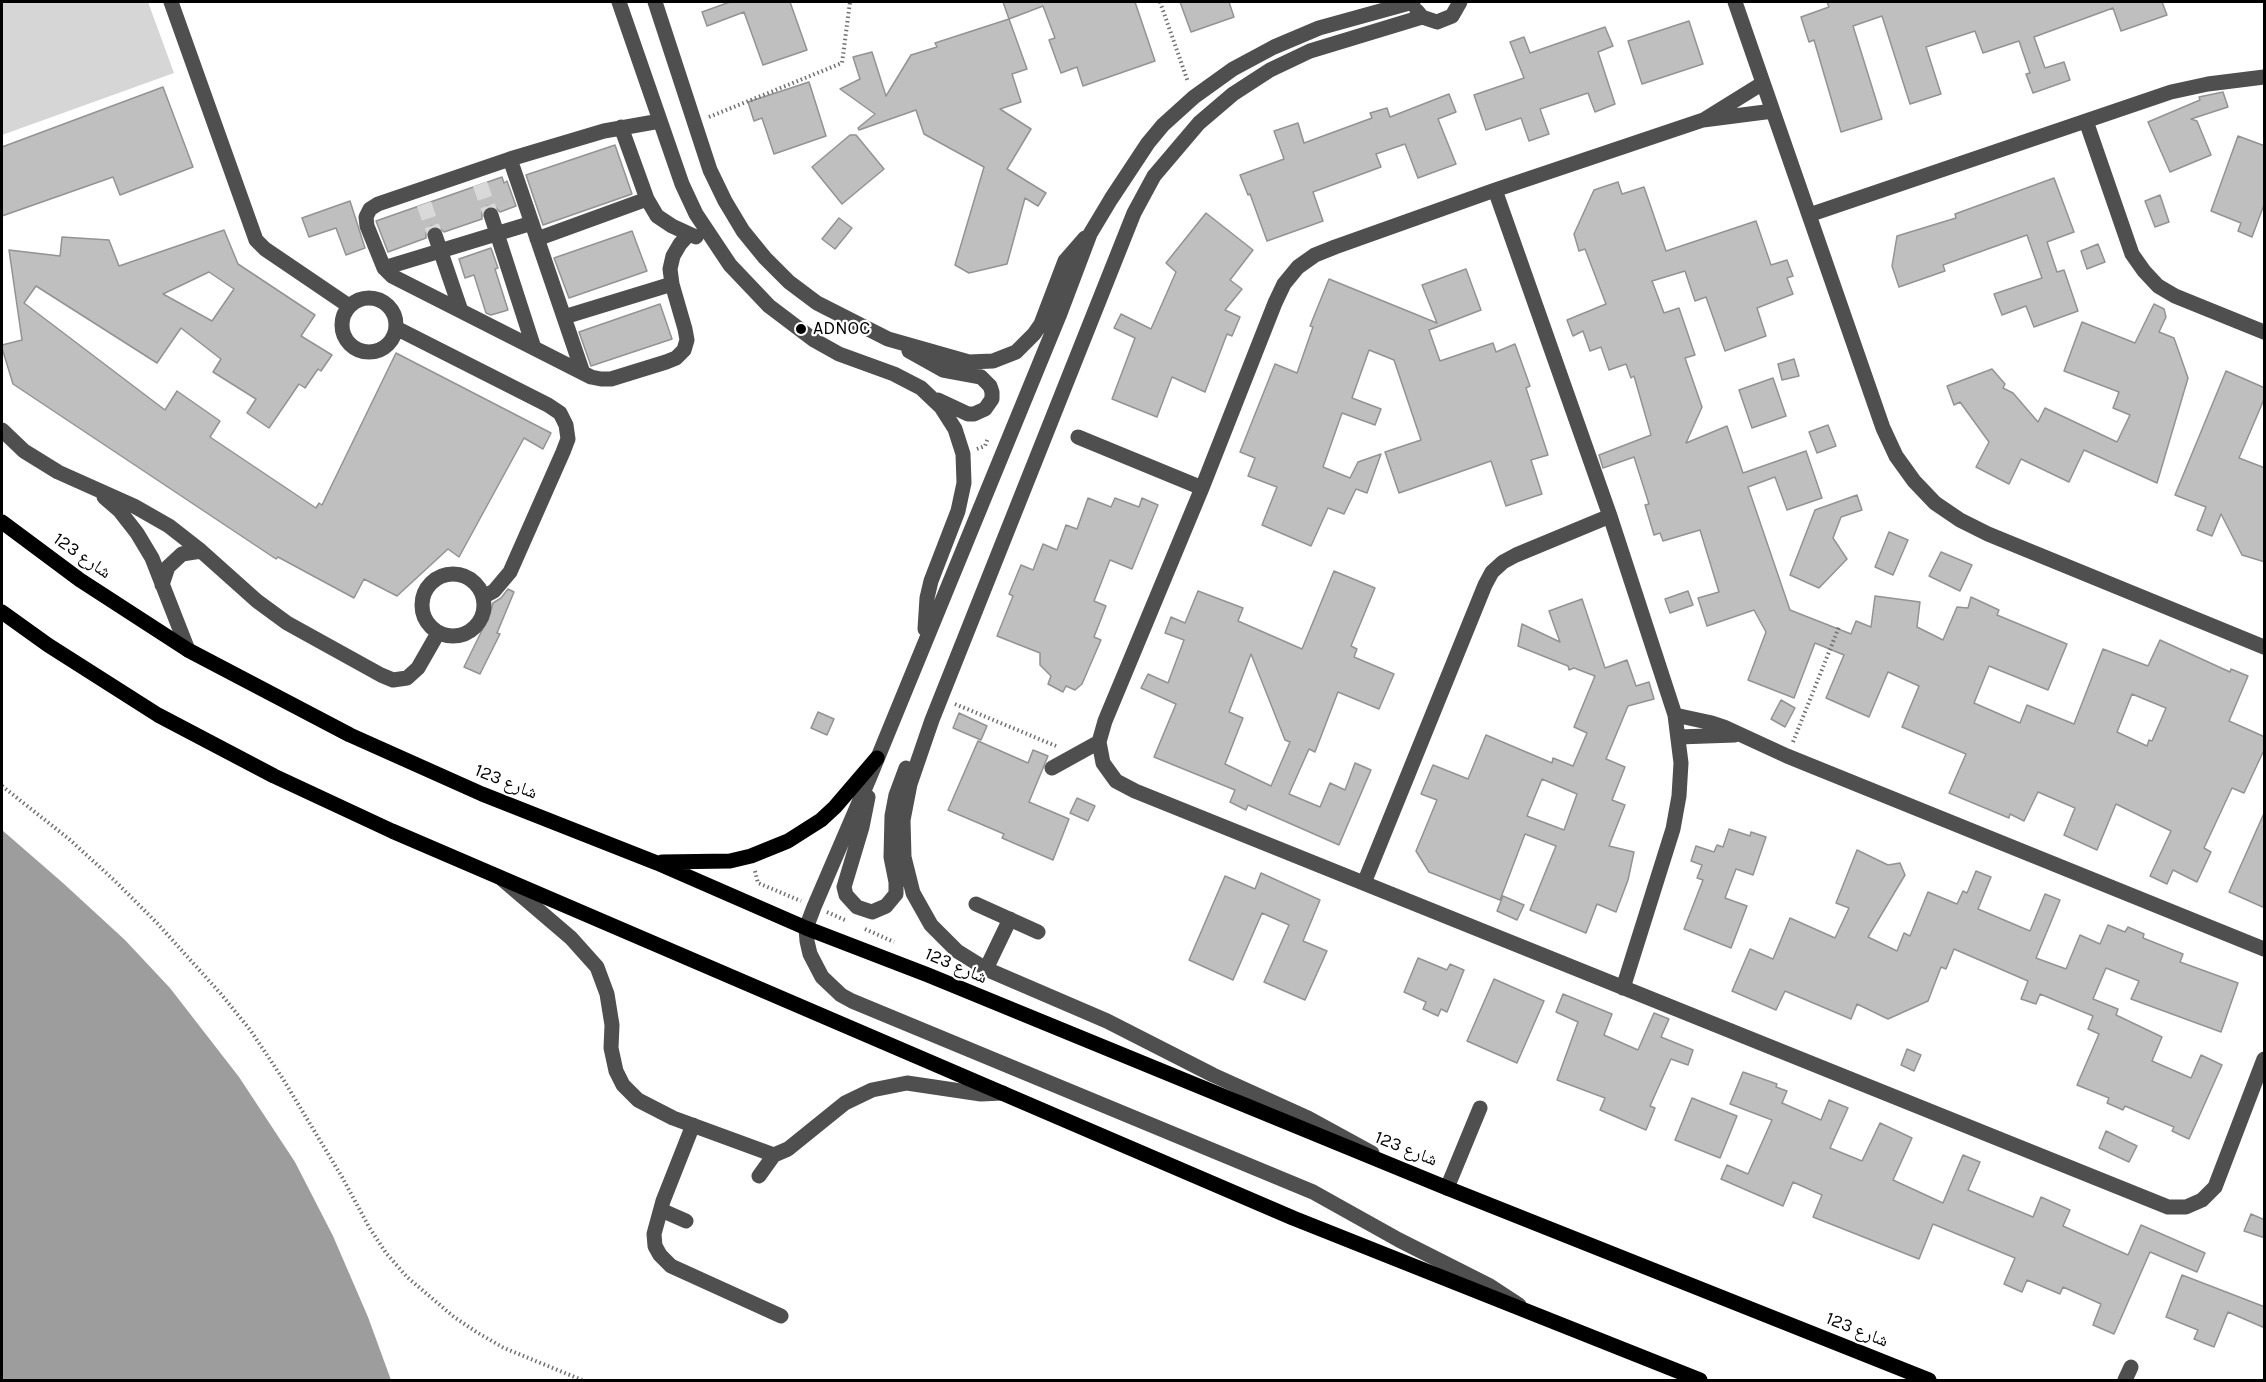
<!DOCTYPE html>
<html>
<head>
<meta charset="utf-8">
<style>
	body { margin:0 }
	#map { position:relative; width:2266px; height:1382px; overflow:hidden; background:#fff; font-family:Karla,sans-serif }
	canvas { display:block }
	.frame { position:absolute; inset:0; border:3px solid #000; pointer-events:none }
</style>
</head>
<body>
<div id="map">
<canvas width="2266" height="1382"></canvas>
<div class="frame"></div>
</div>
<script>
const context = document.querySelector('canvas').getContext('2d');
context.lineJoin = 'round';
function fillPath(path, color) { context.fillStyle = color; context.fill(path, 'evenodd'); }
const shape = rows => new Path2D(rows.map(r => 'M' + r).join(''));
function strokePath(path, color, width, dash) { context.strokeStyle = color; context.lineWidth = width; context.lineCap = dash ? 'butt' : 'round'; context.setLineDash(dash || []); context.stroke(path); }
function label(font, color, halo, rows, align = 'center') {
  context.font = font + ' Karla,"Noto Naskh Arabic",sans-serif'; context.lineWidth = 4.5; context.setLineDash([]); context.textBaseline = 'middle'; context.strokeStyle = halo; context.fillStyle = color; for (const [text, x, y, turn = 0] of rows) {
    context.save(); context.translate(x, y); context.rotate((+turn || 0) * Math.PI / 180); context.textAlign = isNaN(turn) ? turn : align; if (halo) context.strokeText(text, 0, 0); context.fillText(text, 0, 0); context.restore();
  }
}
const green = shape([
	[2,2,148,2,174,73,2,135]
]);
const water = shape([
	[2,830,63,883,125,940,170,988,239,1077,295,1162,333,1236,368,1317,391,1380,2,1380]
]);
const building = shape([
	[730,2,790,2,807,50,763,65,744,12,707,26,702,12,730,2],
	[1003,2,1135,2,1155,61,1083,86,1077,67,1061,73,1049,40,1055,38,1043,6,1009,19,1003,2],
	[1180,2,1229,2,1234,17,1191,32,1180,2],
	[1827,2,2162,2,2167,15,2121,31,2113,8,2034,37,2045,68,2064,62,2070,80,2033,93,2026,74,2030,73,2019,41,1983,53,1975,31,1926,47,1941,94,1910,104,1882,16,1853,26,1882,119,1841,132,1814,40,1809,42,1801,17,1829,7,1827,2],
	[1009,19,1027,69,1012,74,1021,102,1000,109,1031,129,1007,169,1046,193,1038,206,1025,198,1007,264,969,273,955,265,984,167,924,134,916,110,859,130,858,128,875,114,840,89,860,79,853,57,872,52,886,96,911,55,937,47,935,43,1009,19],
	[1689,21,1703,64,1642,84,1628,41,1689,21],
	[1605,27,1613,46,1598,52,1615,104,1595,112,1588,93,1540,109,1549,134,1529,141,1521,118,1486,130,1474,95,1524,78,1510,42,1524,37,1530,53,1605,27],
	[809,82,826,136,774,154,762,118,754,121,748,102,809,82],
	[163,87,193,167,120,195,113,177,2,216,2,147,163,87],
	[2223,92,2228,107,2191,119,2197,121,2211,155,2170,172,2148,122,2200,100,2199,97,2223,92],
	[1449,94,1456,112,1438,119,1456,164,1418,178,1405,144,1376,154,1381,167,1313,192,1323,221,1267,241,1250,194,1248,195,1240,175,1284,159,1274,131,1298,123,1304,143,1372,118,1370,113,1387,108,1390,117,1449,94],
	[850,135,856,135,884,169,842,204,812,167,850,135],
	[2238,136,2265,146,2265,202,2252,237,2238,231,2241,223,2211,211,2238,136],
	[615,145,632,194,543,225,526,175,615,145],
	[502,177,504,183,507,181,516,206,500,212,494,206,487,206,482,212,482,219,444,232,437,226,431,226,426,233,426,238,388,252,376,221,502,177],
	[2054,178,2074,232,2047,242,2057,272,2064,270,2078,311,2034,327,2026,306,2002,315,1994,294,2042,278,2027,235,1943,265,1945,271,1899,287,1892,266,1897,236,1956,218,1955,214,2054,178],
	[1618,182,1622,194,1644,187,1666,251,1756,221,1771,265,1787,260,1793,276,1787,278,1793,294,1757,308,1766,336,1725,351,1706,297,1695,301,1685,271,1652,281,1664,313,1679,308,1695,355,1685,358,1702,407,1686,443,1727,426,1743,473,1806,451,1822,498,1787,510,1775,477,1748,487,1790,610,1851,634,1856,621,1871,627,1875,596,1920,602,1917,627,1943,640,1957,607,1968,608,1971,597,1999,610,1997,615,2067,644,2048,690,1989,666,1974,703,2020,723,2027,705,2074,724,2103,649,2148,666,2160,640,2230,672,2231,669,2248,676,2229,721,2265,737,2265,748,2244,793,2232,788,2204,848,2211,852,2197,882,2173,870,2167,884,2150,876,2171,831,2116,804,2097,850,2064,835,2075,808,2038,792,2024,821,2010,814,2009,818,1949,793,1966,754,1902,727,1919,686,1888,672,1869,717,1826,698,1844,655,1815,643,1794,698,1748,680,1766,632,1754,610,1707,626,1698,598,1719,592,1700,530,1663,541,1660,533,1654,535,1645,505,1649,504,1634,457,1603,468,1599,455,1651,435,1634,376,1631,378,1626,364,1609,370,1601,347,1590,351,1583,331,1573,336,1567,320,1606,304,1585,249,1579,251,1574,234,1594,190,1618,182],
	[2132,694,2166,708,2152,741,2149,740,2147,746,2117,732,2132,694],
	[2160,195,2169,222,2155,227,2145,201,2160,195],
	[350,201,365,248,346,255,336,228,309,237,302,218,350,201],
	[1206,213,1253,250,1230,280,1242,289,1225,310,1240,317,1232,336,1227,334,1205,392,1172,377,1157,417,1112,399,1135,338,1114,328,1121,314,1151,329,1176,272,1166,263,1206,213],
	[839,218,852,228,835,249,822,239,839,218],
	[224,230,238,264,315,315,301,336,332,355,321,371,318,369,305,388,299,384,269,428,247,413,256,399,213,372,221,359,181,328,157,363,36,286,24,303,165,410,177,391,220,421,210,437,316,508,319,503,322,505,396,353,551,433,543,449,524,438,459,557,448,549,397,596,364,579,354,598,278,557,276,559,13,384,2,348,2,345,22,340,9,250,60,256,62,237,109,240,119,266,224,230],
	[209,272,234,289,212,321,163,294,209,272],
	[632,231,647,271,569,298,554,258,632,231],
	[2098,244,2105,262,2087,269,2081,251,2098,244],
	[491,248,498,268,495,269,508,310,491,315,486,313,474,275,465,278,459,259,491,248],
	[1466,269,1481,310,1429,330,1440,361,1493,343,1496,352,1515,344,1530,386,1526,388,1548,455,1531,460,1542,494,1506,506,1491,461,1399,493,1385,452,1421,440,1394,360,1369,350,1352,398,1381,409,1375,425,1342,413,1323,467,1350,478,1358,462,1381,454,1367,493,1356,489,1344,514,1328,508,1311,546,1262,525,1277,487,1248,476,1255,458,1240,452,1275,364,1297,373,1313,327,1310,326,1329,279,1437,323,1422,285,1466,269],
	[660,304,672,339,591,366,579,332,660,304],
	[2154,304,2164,309,2166,317,2159,332,2174,338,2188,378,2157,483,2084,450,2069,482,2021,459,2009,484,1976,467,1989,442,1960,402,1954,405,1947,386,1992,369,2005,384,2003,388,2013,393,2038,422,2045,408,2117,442,2130,415,2113,408,2119,392,2064,371,2082,322,2135,343,2154,304],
	[1794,359,1799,376,1782,380,1778,364,1794,359],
	[2226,371,2265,388,2265,397,2239,458,2265,468,2265,562,2242,555,2221,514,2212,536,2197,530,2206,507,2175,495,2226,371],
	[1773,378,1786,416,1752,428,1739,390,1773,378],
	[1828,425,1836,446,1817,453,1809,432,1828,425],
	[1857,495,1862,510,1841,517,1833,538,1847,559,1819,588,1790,575,1815,510,1857,495],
	[1088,498,1111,507,1115,498,1139,507,1142,498,1158,505,1132,569,1110,560,1094,601,1106,606,1094,637,1101,640,1082,684,1075,690,1066,686,1063,692,1048,684,1051,676,1040,665,1040,653,997,636,1013,596,1009,594,1021,565,1033,570,1043,544,1057,550,1066,525,1077,529,1088,498],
	[1889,532,1908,540,1893,575,1875,567,1889,532],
	[1941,552,1972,565,1960,591,1929,576,1941,552],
	[1334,571,1375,588,1351,646,1357,649,1354,657,1394,674,1379,709,1338,692,1315,752,1309,749,1289,794,1320,807,1330,783,1345,790,1355,763,1371,770,1339,845,1248,805,1246,810,1230,802,1235,790,1154,757,1176,704,1141,688,1148,674,1168,683,1184,640,1165,633,1171,617,1185,623,1198,591,1243,608,1238,621,1302,649,1334,571],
	[1251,654,1285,740,1290,742,1271,786,1225,764,1243,718,1229,712,1251,654],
	[508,589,514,592,497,633,500,634,480,674,464,667,490,614,493,603,501,598,508,589],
	[1688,591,1693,605,1670,613,1665,599,1688,591],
	[1582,599,1605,668,1627,660,1636,686,1649,682,1654,699,1628,706,1606,759,1625,767,1612,800,1625,805,1609,846,1634,852,1628,880,1616,912,1597,904,1586,933,1530,910,1556,846,1525,834,1500,900,1429,872,1416,851,1437,800,1421,794,1433,765,1468,779,1486,735,1552,763,1553,758,1573,766,1587,733,1574,727,1595,676,1574,668,1569,670,1568,666,1518,646,1522,624,1560,642,1549,611,1582,599],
	[1542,779,1577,794,1564,830,1527,816,1542,779],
	[1781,700,1795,708,1785,727,1771,719,1781,700],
	[818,712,834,719,827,735,811,728,818,712],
	[959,713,987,726,981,740,953,728,959,713],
	[978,741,1028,763,1033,750,1048,756,1029,802,1069,819,1053,860,1002,838,1004,834,948,810,978,741],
	[1077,798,1095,806,1088,821,1070,813,1077,798],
	[2265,811,2265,908,2229,892,2265,811],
	[1729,829,1750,836,1751,832,1766,837,1753,875,1736,869,1725,898,1747,906,1731,948,1684,929,1703,880,1697,878,1702,865,1691,861,1696,846,1714,852,1717,845,1723,847,1729,829],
	[1857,850,1888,865,1900,863,1905,875,1868,937,1897,951,1904,933,1910,936,1928,892,1957,904,1963,891,1967,893,1976,871,1991,877,1978,909,2030,931,2045,894,2060,900,2036,958,2066,969,2080,935,2100,944,2108,925,2125,932,2128,927,2144,934,2143,938,2183,954,2180,962,2238,983,2221,1032,2131,999,2139,981,2106,968,2093,999,2118,1009,2116,1015,2162,1037,2152,1061,2191,1078,2201,1055,2222,1065,2189,1139,2172,1131,2174,1127,2125,1106,2123,1110,2107,1103,2109,1098,2077,1085,2099,1034,2088,1029,2093,1016,2040,994,2036,1004,2021,999,2028,981,1954,949,1946,969,1941,967,1928,1001,1888,1019,1857,1004,1851,1019,1785,991,1776,1010,1732,991,1750,949,1773,959,1790,918,1835,938,1849,908,1836,903,1857,850],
	[1261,873,1320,900,1303,941,1327,951,1305,1000,1264,982,1289,925,1262,913,1233,980,1189,960,1225,876,1255,889,1261,873],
	[1503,896,1524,905,1517,920,1497,911,1503,896],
	[1418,958,1447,970,1450,964,1464,970,1447,1012,1441,1009,1438,1016,1423,1009,1426,1002,1404,992,1418,958],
	[1494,979,1544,1001,1517,1063,1467,1041,1494,979],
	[1563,994,1612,1014,1604,1035,1638,1050,1654,1013,1669,1019,1661,1037,1693,1050,1688,1065,1671,1059,1650,1106,1655,1108,1646,1130,1600,1110,1605,1098,1557,1080,1578,1022,1556,1012,1563,994],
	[1907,1049,1921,1055,1914,1071,1901,1065,1907,1049],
	[1743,1072,1777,1084,1776,1087,1787,1091,1782,1103,1821,1120,1829,1100,1848,1108,1830,1148,1862,1161,1880,1123,1912,1138,1893,1180,1943,1203,1963,1155,1980,1162,1968,1190,2033,1217,2041,1197,2070,1210,2063,1226,2128,1255,2141,1225,2205,1253,2197,1272,2150,1252,2114,1334,2093,1325,2101,1304,2063,1287,2060,1294,2027,1280,2022,1292,2004,1284,2015,1258,1933,1224,1919,1259,1813,1217,1822,1195,1793,1182,1783,1206,1721,1179,1727,1165,1748,1174,1772,1120,1730,1104,1743,1072],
	[1692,1098,1737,1116,1720,1158,1675,1140,1692,1098],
	[2106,1131,2137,1146,2129,1162,2099,1148,2106,1131],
	[2251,1214,2265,1220,2265,1238,2244,1231,2251,1214],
	[2182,1275,2265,1307,2265,1328,2228,1312,2214,1347,2194,1339,2198,1330,2166,1317,2182,1275]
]);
const minorTunnel = shape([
	[480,184,491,215],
	[424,204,435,235]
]);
const path = shape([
	[1160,2,1188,82],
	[709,117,842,63,850,2],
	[977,449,985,446,988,438],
	[955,704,1056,746],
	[1793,742,1839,627],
	[2,786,69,839,114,880,157,923,221,994,251,1031,283,1079,342,1177,369,1227,386,1253,407,1277,454,1317,478,1333,504,1348,582,1380],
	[755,871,758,883,801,901],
	[827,912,845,920],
	[865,929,894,942]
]);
const minor = shape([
	[171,2,256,240,265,249,349,306],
	[619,2,682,184,696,214,730,265,769,306,814,340,839,354,894,374,921,388,941,407,955,429,963,454,964,483,958,511,931,581,927,598,925,629],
	[655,2,710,170,725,201,743,231,765,258,789,282,817,303,888,339,969,362,993,361,1016,352,1034,334,1041,324,1065,261,1085,238],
	[1413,2,1319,28,1274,47,1233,69,1194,97,1163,125,1148,143,1111,199,1090,234,1059,316,869,779,814,907,806,928,807,941,810,954,822,977,841,995,852,1001,1313,1192,1399,1240,1490,1286,1519,1305],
	[1735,2,1883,428,1896,456,1914,481,1935,503,1960,520,1988,534,2264,647],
	[1417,11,1422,17,1437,22,1452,16,1460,2],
	[1773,111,1703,120,1495,190,1335,247,1315,255,1298,267,1284,284,1275,303,1202,488,1105,721,1099,742,1103,763,1116,781,1135,791,2168,1207,2186,1207,2202,1200,2215,1187,2264,1059],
	[1705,119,1763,83],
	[660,121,604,131,510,159,378,204,370,209,366,217,367,226,384,268,392,276,591,377,601,379,611,379,666,362,676,358,684,350,687,340,685,329,672,284,670,269,673,256,680,244,689,234],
	[2086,121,2132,254,2144,271,2158,286,2175,296,2264,332],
	[621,127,647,199,657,216,672,226,696,237],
	[510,159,583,373],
	[1495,190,1610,516,1675,715,1681,763,1679,796,1673,829,1623,988],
	[491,215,534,348],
	[1809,215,2171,92,2208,84,2264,77],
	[435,235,461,311],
	[537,239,647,199],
	[384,268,532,223],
	'342 325a27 27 0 1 1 54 0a27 27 0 1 1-54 0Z',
	[564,317,672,284],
	[396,328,548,405,560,413,566,425,568,439,563,452,510,572,494,591,483,597],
	[909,351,943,370,981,377,990,386,992,392,992,399,985,409,974,414,968,414,938,400],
	[2,430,24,451,58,472,134,506,169,526,201,551,257,601,287,623,381,675,393,680,407,678,418,668,438,633],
	[1078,437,1202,488],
	[104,497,119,510,137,533,152,558,188,650],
	'422 605a31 31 0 1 1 62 0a31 31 0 1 1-62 0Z',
	[162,585,168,567,182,554,201,551],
	[1675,715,1712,723,1724,727,1787,756,2264,949],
	[1678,737,1735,735],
	[1052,768,1099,742],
	[868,797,862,827,844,887,846,895,857,907,872,912,886,906,896,894,896,882,891,857,892,816,896,795,906,768],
	[502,879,571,938,597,967,607,994,612,1025,611,1048,616,1071,623,1085,638,1100,673,1118,774,1155,788,1149,845,1103,872,1090,907,1083,981,1094,1003,1093],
	[1364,883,1485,585,1492,572,1503,562,1516,555,1610,516],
	[976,904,1038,932],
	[986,969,1010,919],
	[693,1125,663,1201,654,1234,655,1246,660,1255,671,1266,781,1316],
	[1372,1153,1308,1118,1213,1075,1107,1021,986,969,957,951,931,925,913,893,904,857,903,820,910,784,932,720,1134,213,1154,176,1199,123,1233,94,1270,70,1310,51,1422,17],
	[759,1176,774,1155],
	[1447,1188,1480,1108],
	[661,1210,686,1221],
	[2125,1380,2131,1367]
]);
const major = shape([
	[2,522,80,580,188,650,350,735,482,794,657,863,806,928,928,975,1447,1188,1929,1380],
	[2,612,48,645,158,715,274,776,392,831,1293,1218,1700,1380],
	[662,862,730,861,751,856,788,841,821,820,835,807,877,758]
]);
const markers = [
	[801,329,6,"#000"]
];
const poiNames = [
	["ADNOC",813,329]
];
const streetNames = [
	["شارع 123",82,556,35],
	["شارع 123",506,782,22],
	["شارع 123",956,966,23],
	["شارع 123",1406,1149,22],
	["شارع 123",1857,1330,22]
];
fillPath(green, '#d6d6d6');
fillPath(water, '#9d9d9d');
fillPath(building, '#bfbfbf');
strokePath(building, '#939393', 1.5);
strokePath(minorTunnel, '#d9d9d9', 15, [15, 8]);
strokePath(path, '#717171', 4, [1.5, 3]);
strokePath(minor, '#4f4f4f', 15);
strokePath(major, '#000', 15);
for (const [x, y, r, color] of markers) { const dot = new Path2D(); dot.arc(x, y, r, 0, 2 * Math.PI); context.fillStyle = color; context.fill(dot); strokePath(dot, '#fff', 2); }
label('18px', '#000', '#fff', poiNames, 'left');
label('18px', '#000', '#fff', streetNames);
</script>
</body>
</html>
